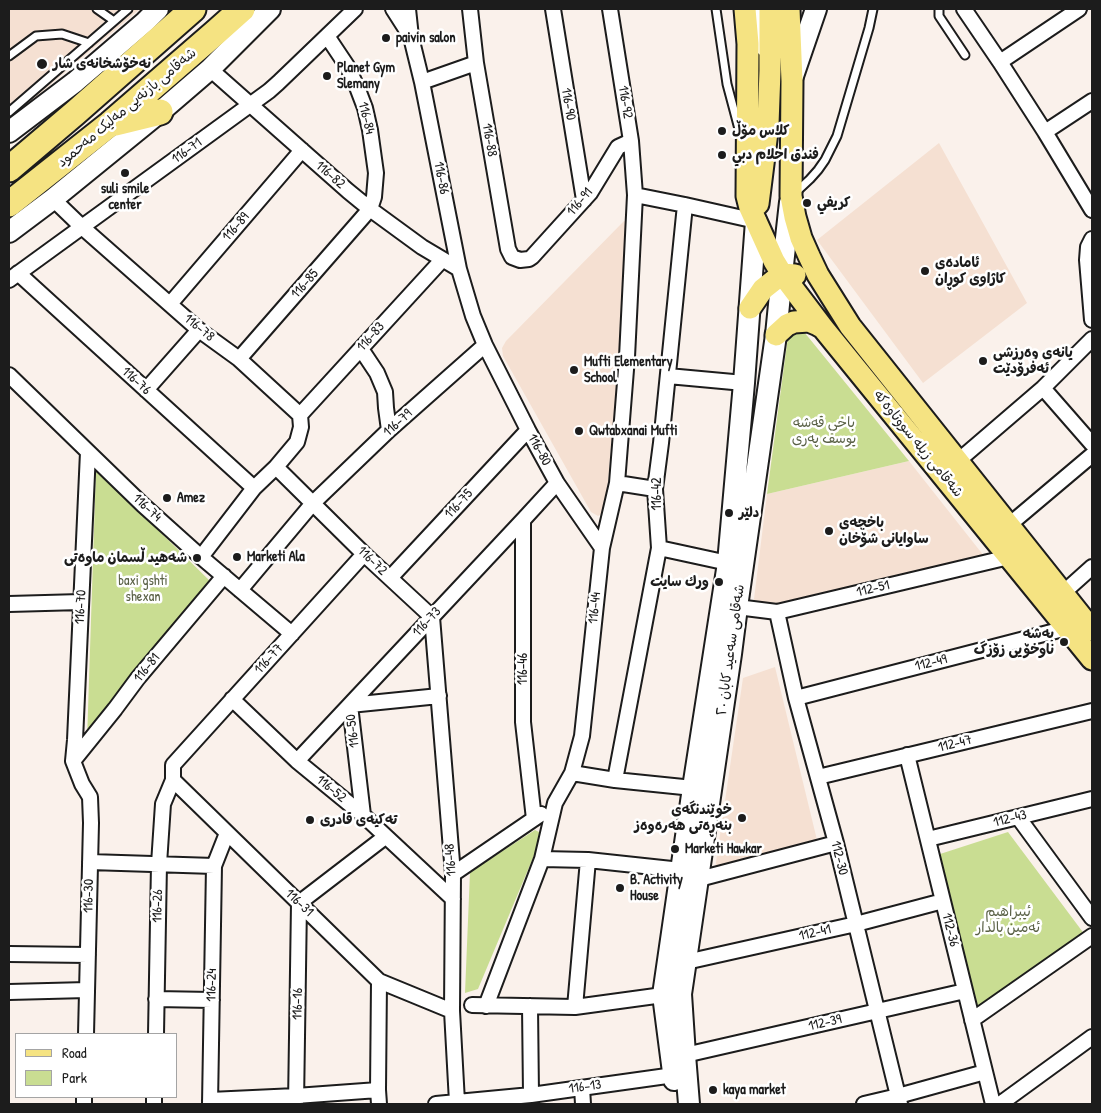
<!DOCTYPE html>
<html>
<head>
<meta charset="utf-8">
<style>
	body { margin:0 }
	#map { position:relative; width:1101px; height:1113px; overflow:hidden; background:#faf1eb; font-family:"Patrick Hand",sans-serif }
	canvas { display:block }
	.frame { position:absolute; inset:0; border:10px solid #1c1c1c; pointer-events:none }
	.legend { position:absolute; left:15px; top:1033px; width:162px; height:65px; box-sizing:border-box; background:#fff; border:1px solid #a4a4a4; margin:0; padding:6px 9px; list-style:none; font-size:15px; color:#1c1c1c }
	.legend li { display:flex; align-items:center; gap:10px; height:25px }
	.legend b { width:25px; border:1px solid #a4a4a4 }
</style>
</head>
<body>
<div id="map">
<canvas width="1101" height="1113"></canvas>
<div class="frame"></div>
<ul class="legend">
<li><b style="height:6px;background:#f5e382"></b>Road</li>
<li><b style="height:14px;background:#c9dd92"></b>Park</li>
</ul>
</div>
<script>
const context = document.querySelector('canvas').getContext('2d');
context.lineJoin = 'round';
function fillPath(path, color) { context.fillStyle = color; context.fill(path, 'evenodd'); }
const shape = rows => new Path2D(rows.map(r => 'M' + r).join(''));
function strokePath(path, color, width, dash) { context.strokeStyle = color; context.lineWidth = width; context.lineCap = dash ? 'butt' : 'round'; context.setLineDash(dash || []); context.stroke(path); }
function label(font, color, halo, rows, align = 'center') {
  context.font = font + ' "Patrick Hand","Playpen Sans Arabic",sans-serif'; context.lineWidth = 5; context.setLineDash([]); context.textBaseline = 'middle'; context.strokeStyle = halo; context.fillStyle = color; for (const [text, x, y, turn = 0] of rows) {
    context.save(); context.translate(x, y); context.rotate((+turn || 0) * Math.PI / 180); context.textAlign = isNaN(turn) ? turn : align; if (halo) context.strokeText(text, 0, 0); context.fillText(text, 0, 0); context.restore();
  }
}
const built = shape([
	[9,9,140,9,65,72,9,121],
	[939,143,1027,303,923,383,817,240],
	[624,221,629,222,630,225,606,505,603,513,598,516,591,512,503,356,502,348,506,341],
	[909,461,984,556,758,616,753,607,767,494],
	[775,667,817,840,715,869,743,678]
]);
const green = shape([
	[797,329,804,332,809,338,909,461,767,494,787,344,788,338],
	[96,469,213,584,87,740],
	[535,830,543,834,478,989,465,993,470,872],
	[1008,832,1085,935,974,1010,937,855]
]);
const lane = shape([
	[97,9,114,21],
	[716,9,727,84,739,129],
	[939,9,939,16,965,55],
	[9,56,36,36,62,34,89,43],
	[9,112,128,9],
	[795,193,810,179,818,170,825,160,837,136,869,28,873,9]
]);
const street = shape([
	[393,9,409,34],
	[408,9,411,37,422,82,459,269,473,316,485,345,528,430,557,483,602,548],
	[470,9,476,63,508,249,512,257,520,260,529,259,532,257,590,193,618,147,631,141],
	[553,9,584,200],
	[964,9,1000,62,1045,132,1092,210],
	[1000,62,1079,9],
	[210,69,348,191,370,209,422,247,459,269],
	[422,82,476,63],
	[1045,132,1092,101],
	[635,195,685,205,756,221],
	[53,199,82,227,199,330,239,359,300,415,301,427,297,442,276,467],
	[1092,239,1088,247,1087,260,1092,320],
	[18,273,254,488],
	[9,280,269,91,278,83,355,9],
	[170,304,302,150],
	[361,349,377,373,385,392,386,408,389,430],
	[239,359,370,209,374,197,376,173,370,130,365,108,357,87,347,66,327,36],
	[9,375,143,505,201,557,292,634],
	[668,376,744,383],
	[1043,388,1092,444],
	[146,390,199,330],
	[300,415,442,260],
	[958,461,1043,388,1092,339],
	[617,483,655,489],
	[523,520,523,722,534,819],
	[1009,525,1092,455],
	[659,548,728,563],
	[364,554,173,765,173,780,379,981,452,1011],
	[201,557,254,488,276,467,364,554,432,617,453,874,452,1011,457,1102],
	[390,578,528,430],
	[240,590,313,503,389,430,485,345],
	[1063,593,1092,567],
	[9,604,81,602],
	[737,607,777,612,1009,557],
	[777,612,796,698,836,843,900,1104],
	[796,698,1067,628],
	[232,699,297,761,363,815,453,899],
	[907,755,993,1104],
	[73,761,115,709,138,678,224,576],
	[297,761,523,520,557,483],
	[572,773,615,780,693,788],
	[818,777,1092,711],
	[615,780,659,548,655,489,661,443,685,205],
	[363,815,350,705,439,696],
	[1018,817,1092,918],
	[928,839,1092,799],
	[542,859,588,860,681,870],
	[90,862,214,866,227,833],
	[453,874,541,814],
	[699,879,836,843],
	[9,954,88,955],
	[686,962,856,924,943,901],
	[9,992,87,990],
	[156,999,212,1000],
	[472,1005,575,1007,663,995],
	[486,1006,542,859,555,803,572,773,582,736,602,548,617,483,627,357,635,195,631,141,610,9],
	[530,1006,531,1095],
	[575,1007,588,860],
	[972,1020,1092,936],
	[86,1034,91,823,90,797,82,784,73,761,75,740,88,452],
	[156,1034,159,864,163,804,173,780],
	[685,1055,965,991],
	[582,1088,583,1104],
	[210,1100,296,1096,378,1090],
	[84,1104,84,1097],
	[154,1104,154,1097],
	[210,1104,214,866],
	[296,1104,299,903,385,837],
	[379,1104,378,1090,379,981],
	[436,1104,531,1095,674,1075],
	[864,1104,898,1096,985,1072],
	[1000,1104,1092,1037]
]);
const secondary = shape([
	[757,9,765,46],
	[793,76,816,9],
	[9,132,75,82,145,22,158,9],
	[9,232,53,199,160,112,210,69,270,9],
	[674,1080,663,995,693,788,728,563,744,383,756,221],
	[689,1104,685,1055,681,994,731,654,737,607,776,335,782,274,790,202]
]);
const primary = shape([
	[745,9,748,44,747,196,750,208,774,261,782,274,823,328,1092,659],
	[789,9,792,81,791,196,795,217,801,238,809,256,818,275,850,326,1092,630],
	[758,204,768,124,770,71,770,9],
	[750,308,763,289,782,274,795,275],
	[776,335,787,325,794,322,809,321,816,324,823,328]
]);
const highway = shape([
	[115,123,160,112],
	[9,169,75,113,193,9],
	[9,204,110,124,215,33,242,9]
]);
const markers = [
	[386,38,5,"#1c1c1c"],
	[42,64,6,"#1c1c1c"],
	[327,76,5,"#1c1c1c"],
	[722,131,5,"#1c1c1c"],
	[722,155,5,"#1c1c1c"],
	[125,173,5,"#1c1c1c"],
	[807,203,5,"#1c1c1c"],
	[925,271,5,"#1c1c1c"],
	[983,361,5,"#1c1c1c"],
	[574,370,5,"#1c1c1c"],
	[579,431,5,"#1c1c1c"],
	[167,498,5,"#1c1c1c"],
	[729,513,5,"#1c1c1c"],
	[829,531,5,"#1c1c1c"],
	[237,557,5,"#1c1c1c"],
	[197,558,5,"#1c1c1c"],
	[719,582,5,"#1c1c1c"],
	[1064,642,5,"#1c1c1c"],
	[742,818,5,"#1c1c1c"],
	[310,820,5,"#1c1c1c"],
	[675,849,5,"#1c1c1c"],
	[620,888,5,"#1c1c1c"],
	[713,1090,5,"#1c1c1c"]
];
const poiNames = [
	["paivin salon",396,38],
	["نەخۆشخانەی شار",53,64],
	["Planet Gym",337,68],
	["Slemany",337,84],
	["کلاس مۆڵ",732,131],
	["فندق احلام دبي",732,155],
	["suli smile",125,189,"center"],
	["center",125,205,"center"],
	["كريفي",817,203],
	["ئامادەی",935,263],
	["کاژاوی کوڕان",935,279],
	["یانەی وەرزشی",993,353],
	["ئەفرۆدێت",993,369],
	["Mufti Elementary",584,362],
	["School",584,378],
	["Qwtabxanai Mufti",589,431],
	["Amez",177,498],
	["دلێر",739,513],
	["باخچەی",839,523],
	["ساوایانی شۆخان",839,539],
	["Marketi Ala",247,557],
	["شەھید ڵسمان ماوەتی",187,558,"right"],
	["ورك سايت",709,582,"right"],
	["بەشە",1054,634,"right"],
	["ناوخۆیی زۆزگ",1054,650,"right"],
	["خوێندنگەی",732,810,"right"],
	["بنەڕەتی هەرەوەز",732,826,"right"],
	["تەکیەی قادری",320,820],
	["Marketi Hawkar",685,849],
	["B. Activity",630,880],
	["House",630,896],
	["kaya market",723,1090]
];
const streetNames = [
	["116-92",625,102,81],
	["116-90",568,104,81],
	["شەقامی بازنەیی مەلیک مەحمود",127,108,-40],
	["116-84",366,118,76],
	["116-88",489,140,80],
	["116-71",187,151,-36],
	["116-82",330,175,41],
	["116-86",441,178,79],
	["116-91",580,202,-50],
	["116-89",236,227,-49],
	["116-85",305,284,-49],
	["116-78",199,328,39],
	["116-83",371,337,-48],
	["116-76",136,381,42],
	["116-79",398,423,-42],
	["شەقامی زیلە سووتاوەکە",918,444,51],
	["116-80",539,450,61],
	["116-42",657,494,-90],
	["116-75",459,504,-47],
	["116-74",147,508,43],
	["116-72",372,561,44],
	["112-51",873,589,-13],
	["116-70",81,607,-87],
	["116-44",595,608,-84],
	["116-73",427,622,-47],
	["شەقامی سەعید کابان ٢٠",731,650,-82],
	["116-77",269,659,-48],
	["112-49",931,663,-14],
	["116-81",147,668,-51],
	["116-46",523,669,-90],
	["116-50",353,731,-97],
	["112-47",955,744,-14],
	["116-52",331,789,39],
	["112-43",1010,819,-14],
	["112-30",839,858,76],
	["116-48",451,860,-94],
	["116-30",89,896,-89],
	["116-31",299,903,43],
	["116-26",158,906,-89],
	["112-36",950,930,76],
	["112-41",815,933,-13],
	["116-24",212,985,-89],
	["116-16",298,1004,-89],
	["112-39",825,1023,-13],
	["116-13",585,1087,-8]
];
const parkNames = [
	["باخی قەشە",824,423],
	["یوسف پەری",824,439],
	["baxi gshti",143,581],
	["shexan",143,597],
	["ئیبراهیم",1008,912],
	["ئەمین بالدار",1008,928]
];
fillPath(built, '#f5e0d2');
fillPath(green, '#c9dd92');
strokePath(lane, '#1c1c1c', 11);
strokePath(street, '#1c1c1c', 18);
strokePath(secondary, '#1c1c1c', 24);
strokePath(primary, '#1c1c1c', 25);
strokePath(highway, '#1c1c1c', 29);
strokePath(lane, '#fff', 7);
strokePath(street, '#fff', 14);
strokePath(secondary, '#fff', 20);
strokePath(primary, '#f5e382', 21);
strokePath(highway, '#f5e382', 25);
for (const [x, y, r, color] of markers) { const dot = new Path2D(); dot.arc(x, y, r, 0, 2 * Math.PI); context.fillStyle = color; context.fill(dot); strokePath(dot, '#fff', 2); }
label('bold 14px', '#1c1c1c', '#fff', poiNames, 'left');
label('14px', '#1c1c1c', '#fff', streetNames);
label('14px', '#596045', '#fff', parkNames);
</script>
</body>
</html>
